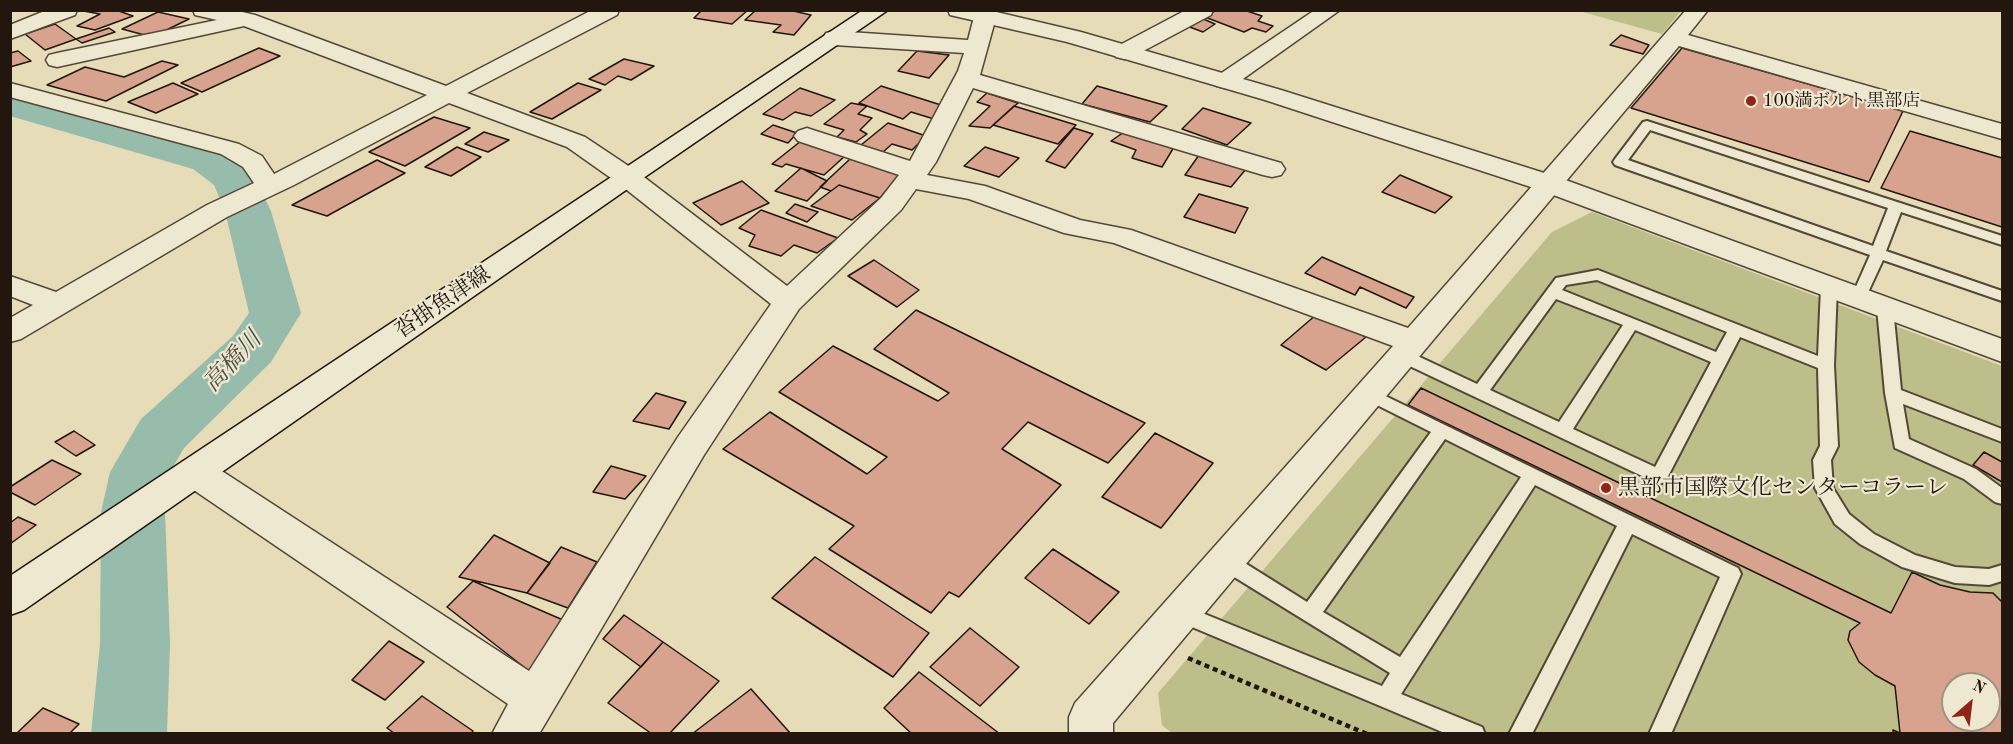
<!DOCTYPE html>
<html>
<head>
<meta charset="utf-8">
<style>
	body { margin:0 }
	#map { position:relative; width:2013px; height:744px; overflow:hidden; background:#e6dcb8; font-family:"Old Standard TT",serif }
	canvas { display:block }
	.frame { position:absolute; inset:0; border:12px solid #22160e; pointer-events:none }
	.north { position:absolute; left:1941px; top:672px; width:60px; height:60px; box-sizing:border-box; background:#efe8d1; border:2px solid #9d9483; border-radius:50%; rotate:28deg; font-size:16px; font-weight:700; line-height:24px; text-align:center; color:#22160e }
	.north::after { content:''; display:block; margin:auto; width:21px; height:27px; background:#8f2418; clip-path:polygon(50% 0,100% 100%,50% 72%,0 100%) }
</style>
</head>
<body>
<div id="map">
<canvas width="2013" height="744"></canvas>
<div class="frame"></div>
<div class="north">N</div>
</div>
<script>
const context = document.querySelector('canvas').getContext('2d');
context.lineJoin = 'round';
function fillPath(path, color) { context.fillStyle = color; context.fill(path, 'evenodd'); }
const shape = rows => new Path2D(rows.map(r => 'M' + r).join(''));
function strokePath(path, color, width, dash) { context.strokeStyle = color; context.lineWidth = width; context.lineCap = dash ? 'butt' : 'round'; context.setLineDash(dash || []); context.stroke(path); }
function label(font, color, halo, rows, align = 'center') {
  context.font = font + ' "Old Standard TT","Noto Serif JP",serif'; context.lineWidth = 4.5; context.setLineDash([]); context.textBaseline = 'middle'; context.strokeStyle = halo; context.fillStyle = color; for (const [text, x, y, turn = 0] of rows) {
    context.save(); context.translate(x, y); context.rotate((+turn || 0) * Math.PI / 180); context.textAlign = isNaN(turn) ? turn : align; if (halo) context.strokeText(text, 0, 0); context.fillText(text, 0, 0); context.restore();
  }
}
const green = shape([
	[1579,11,1681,11,1662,34],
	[1592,212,2002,366,2002,733,1173,734,1162,725,1158,693,1552,232],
	[1953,684,1989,684,1989,720,1953,720]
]);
const river = shape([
	[10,91,225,151,250,169,271,211,301,313,271,362,184,448,170,472,165,512,170,644,167,734,91,734,100,644,101,512,110,472,141,419,233,336,249,313,225,211,214,185,193,169,10,116,10,91]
]);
const building = shape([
	[78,10,116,10,133,16,95,30,77,26,100,14,78,10],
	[702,10,748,10,732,24,694,18,702,10],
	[756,10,789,10,811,15,794,35,773,32,781,25,745,20,756,10],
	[1216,10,1244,10,1262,16,1258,21,1273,26,1266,32,1252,28,1244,32,1205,17,1216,10],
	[158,12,189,19,152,37,122,29,158,12],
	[1201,18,1215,24,1203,32,1187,26,1201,18],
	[55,24,76,39,45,50,25,34,55,24],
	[109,28,115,32,82,43,76,39,109,28],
	[1621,35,1649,45,1643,54,1610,45,1621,35],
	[259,48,280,56,202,92,181,83,259,48],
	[1682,48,1903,111,1869,182,1631,108,1682,48],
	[18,51,31,61,10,67,10,53,18,51],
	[917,51,949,55,929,78,898,71,917,51],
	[624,59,654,66,631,80,618,76,605,85,589,79,624,59],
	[162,61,178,65,106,101,47,85,85,67,124,77,162,61],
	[173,83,198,94,156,113,128,102,173,83],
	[578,83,601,90,552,119,530,112,578,83],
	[881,86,941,105,934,119,911,112,903,119,859,103,881,86],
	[1097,86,1167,106,1150,122,1082,104,1097,86],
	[800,88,835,100,811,116,795,112,783,120,763,114,800,88],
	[987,93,1018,103,990,128,969,126,990,106,977,102,987,93],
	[851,103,867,106,858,114,872,118,860,130,867,134,856,142,837,137,844,130,824,124,851,103],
	[1014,106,1076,125,1058,144,993,125,1014,106],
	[1203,108,1251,123,1227,145,1182,129,1203,108],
	[434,117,470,128,405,166,369,152,434,117],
	[888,123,926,136,912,150,892,144,883,152,861,145,888,123],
	[773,125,797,133,788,143,761,134,773,125],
	[1074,128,1093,134,1065,168,1046,161,1074,128],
	[1910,131,2002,158,2002,227,1881,188,1910,131],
	[484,132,509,140,488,152,465,144,484,132],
	[1124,132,1174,147,1162,167,1132,158,1136,150,1111,141,1124,132],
	[801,141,846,155,824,175,786,164,782,167,772,164,801,141],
	[457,147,481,157,451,176,425,167,457,147],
	[985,147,1019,158,999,177,964,166,985,147],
	[1199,155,1246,169,1231,187,1185,175,1199,155],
	[850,159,900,174,880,198,839,185,831,191,820,187,850,159],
	[377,160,405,173,327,216,292,205,377,160],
	[801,168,827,181,807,201,775,191,801,168],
	[1400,175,1452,197,1435,213,1382,192,1400,175],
	[742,181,769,203,721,225,693,203,742,181],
	[839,185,880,198,852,220,811,206,839,185],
	[1199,194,1248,208,1235,233,1184,217,1199,194],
	[795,204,818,212,807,222,786,213,795,204],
	[761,210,838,238,817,253,794,245,781,256,749,246,755,235,739,228,761,210],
	[1322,257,1414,297,1406,308,1360,287,1355,295,1305,273,1322,257],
	[874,260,919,290,897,307,848,276,874,260],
	[916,310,1145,423,1108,463,1028,422,1002,449,1061,485,959,597,949,592,931,613,829,549,854,526,723,449,770,412,867,474,887,457,779,392,833,346,938,401,949,393,874,349,916,310],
	[1317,314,1366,337,1326,370,1281,345,1317,314],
	[1421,388,1891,613,1912,572,1940,585,1970,592,1993,593,2002,602,2002,734,1893,734,1893,730,1900,733,1895,686,1875,675,1859,662,1848,640,1850,631,1860,623,1408,405,1421,388],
	[1953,684,1989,684,1989,720,1953,720,1953,684],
	[656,393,686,402,669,429,633,421,656,393],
	[74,431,95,445,76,456,55,442,74,431],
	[1155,433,1213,463,1161,528,1102,497,1155,433],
	[1984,452,2002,462,2002,482,1973,465,1984,452],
	[52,460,81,474,35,505,10,492,10,487,52,460],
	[611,466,646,476,625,499,593,492,611,466],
	[18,517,36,525,10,544,10,523,18,517],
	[494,535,550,563,527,593,459,577,494,535],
	[561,547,597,562,568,608,527,593,561,547],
	[1053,549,1119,592,1089,624,1025,578,1053,549],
	[815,557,929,633,893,677,772,598,815,557],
	[473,581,563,620,529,671,447,607,473,581],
	[624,615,663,642,641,667,603,639,624,615],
	[970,628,1019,667,980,706,930,667,970,628],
	[389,641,424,662,385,700,352,680,389,641],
	[663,642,719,681,669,734,652,734,608,703,663,642],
	[919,672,1000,734,912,734,884,708,919,672],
	[751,689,791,734,692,734,751,689],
	[422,696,473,731,471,734,395,734,387,728,422,696],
	[43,708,79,724,69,734,16,734,43,708]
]);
const path = shape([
	[1188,658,1367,734]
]);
const service = shape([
	[1647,121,2002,236,2002,245,1901,212,1886,251,2002,291,2002,301,1883,260,1864,301,1854,301,1851,298,1870,255,1615,165,1613,162,1615,159,1643,122,1647,121],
	[1650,130,1888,208,1873,246,1628,160,1650,130],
	[1598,270,1818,356,1821,287,1824,284,1834,284,1837,287,1834,365,1838,446,1831,460,1833,488,1849,514,1874,534,1915,555,1955,567,1989,569,2002,565,2002,581,1989,585,1955,583,1902,567,1860,544,1835,524,1815,488,1813,460,1820,446,1818,368,1740,337,1665,482,1659,484,1397,360,1395,356,1397,352,1409,352,1477,384,1556,278,1598,270],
	[1597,280,1727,332,1716,352,1562,290,1566,285,1597,280],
	[1556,299,1623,325,1559,422,1490,390,1556,299],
	[1635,330,1711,362,1655,467,1573,429,1635,330],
	[1885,303,1893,308,1901,390,2002,429,2002,442,1903,404,1909,439,1976,469,2002,488,2002,504,1995,502,1964,479,1895,448,1885,393,1877,308,1885,303],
	[1369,388,1738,568,1741,574,1671,734,1649,734,1720,577,1632,534,1532,734,1509,734,1617,526,1535,485,1401,694,1482,727,1485,734,1447,734,1173,619,1170,613,1173,607,1180,604,1382,686,1390,673,1218,567,1215,561,1218,555,1225,553,1232,555,1307,602,1431,432,1363,398,1361,394,1363,390,1369,388],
	[1445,439,1521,477,1400,657,1323,612,1445,439]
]);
const minor = shape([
	[193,10,234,10,255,15,446,86,592,10,619,10,617,15,467,93,585,137,636,171,787,286,881,198,899,175,798,141,794,136,798,131,807,128,816,131,910,161,958,71,964,53,834,45,826,43,823,38,826,33,834,31,968,40,974,17,977,12,985,11,993,12,996,17,980,75,1281,163,1285,169,1281,175,1272,177,1263,175,973,88,936,162,927,175,985,186,1080,220,1131,230,1408,328,1686,10,1708,10,1688,35,2002,124,2002,139,1679,46,1113,723,1113,734,1069,734,1069,717,1075,703,1393,346,1114,243,1064,233,969,199,916,189,901,210,799,309,704,455,539,734,492,734,508,704,182,482,177,472,182,462,195,458,208,462,529,671,678,437,771,304,618,183,567,147,449,103,294,185,227,217,21,339,10,342,10,318,33,305,10,296,10,276,56,292,207,205,254,183,243,167,221,154,10,97,10,83,239,144,262,156,274,174,427,95,244,26,57,67,49,65,46,60,49,55,57,53,217,20,195,15,193,10],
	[1186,10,1213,10,1211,15,1132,57,1124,59,1116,57,1113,52,1116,47,1186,10],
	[1315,10,1340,10,1233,86,1225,88,1217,86,1213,81,1217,76,1315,10]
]);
const tertiary = shape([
	[47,10,77,10,75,15,10,39,10,25,47,10],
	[948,10,988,10,1081,32,1281,90,1560,178,2002,339,2002,362,1540,190,1265,100,1067,42,950,15,948,10]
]);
const secondary = shape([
	[863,10,888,10,636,183,24,610,10,615,10,576,863,10]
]);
const markers = [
	[1751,101,6,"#8f2418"],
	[1606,488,6,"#8f2418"]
];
const farPoinames = [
	["100満ボルト黒部店",1763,101]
];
const streetNames = [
	["沓掛魚津線",443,303,-34]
];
const poiNames = [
	["黒部市国際文化センターコラーレ",1618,488]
];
const waterNames = [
	["高橋川",233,362,-47]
];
fillPath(green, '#bdbe89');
fillPath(river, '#97bcab');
fillPath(building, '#d7a38f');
strokePath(building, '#22160e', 1.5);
strokePath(service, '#534838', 4);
strokePath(minor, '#534838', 3);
strokePath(tertiary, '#534838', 3);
strokePath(secondary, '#22160e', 3);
strokePath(path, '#22160e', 4.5, [5, 4]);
fillPath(service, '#efe8d1');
fillPath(minor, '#efe8d1');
fillPath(tertiary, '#efe8d1');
fillPath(secondary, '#efe8d1');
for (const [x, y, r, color] of markers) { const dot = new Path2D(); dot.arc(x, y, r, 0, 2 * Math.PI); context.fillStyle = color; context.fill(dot); strokePath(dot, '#efe8d1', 2); }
label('18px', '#22160e', '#efe8d1', farPoinames, 'left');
label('22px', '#22160e', '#efe8d1', streetNames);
label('22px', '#22160e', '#efe8d1', poiNames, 'left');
label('italic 24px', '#4b5045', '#efe8d1', waterNames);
</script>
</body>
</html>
